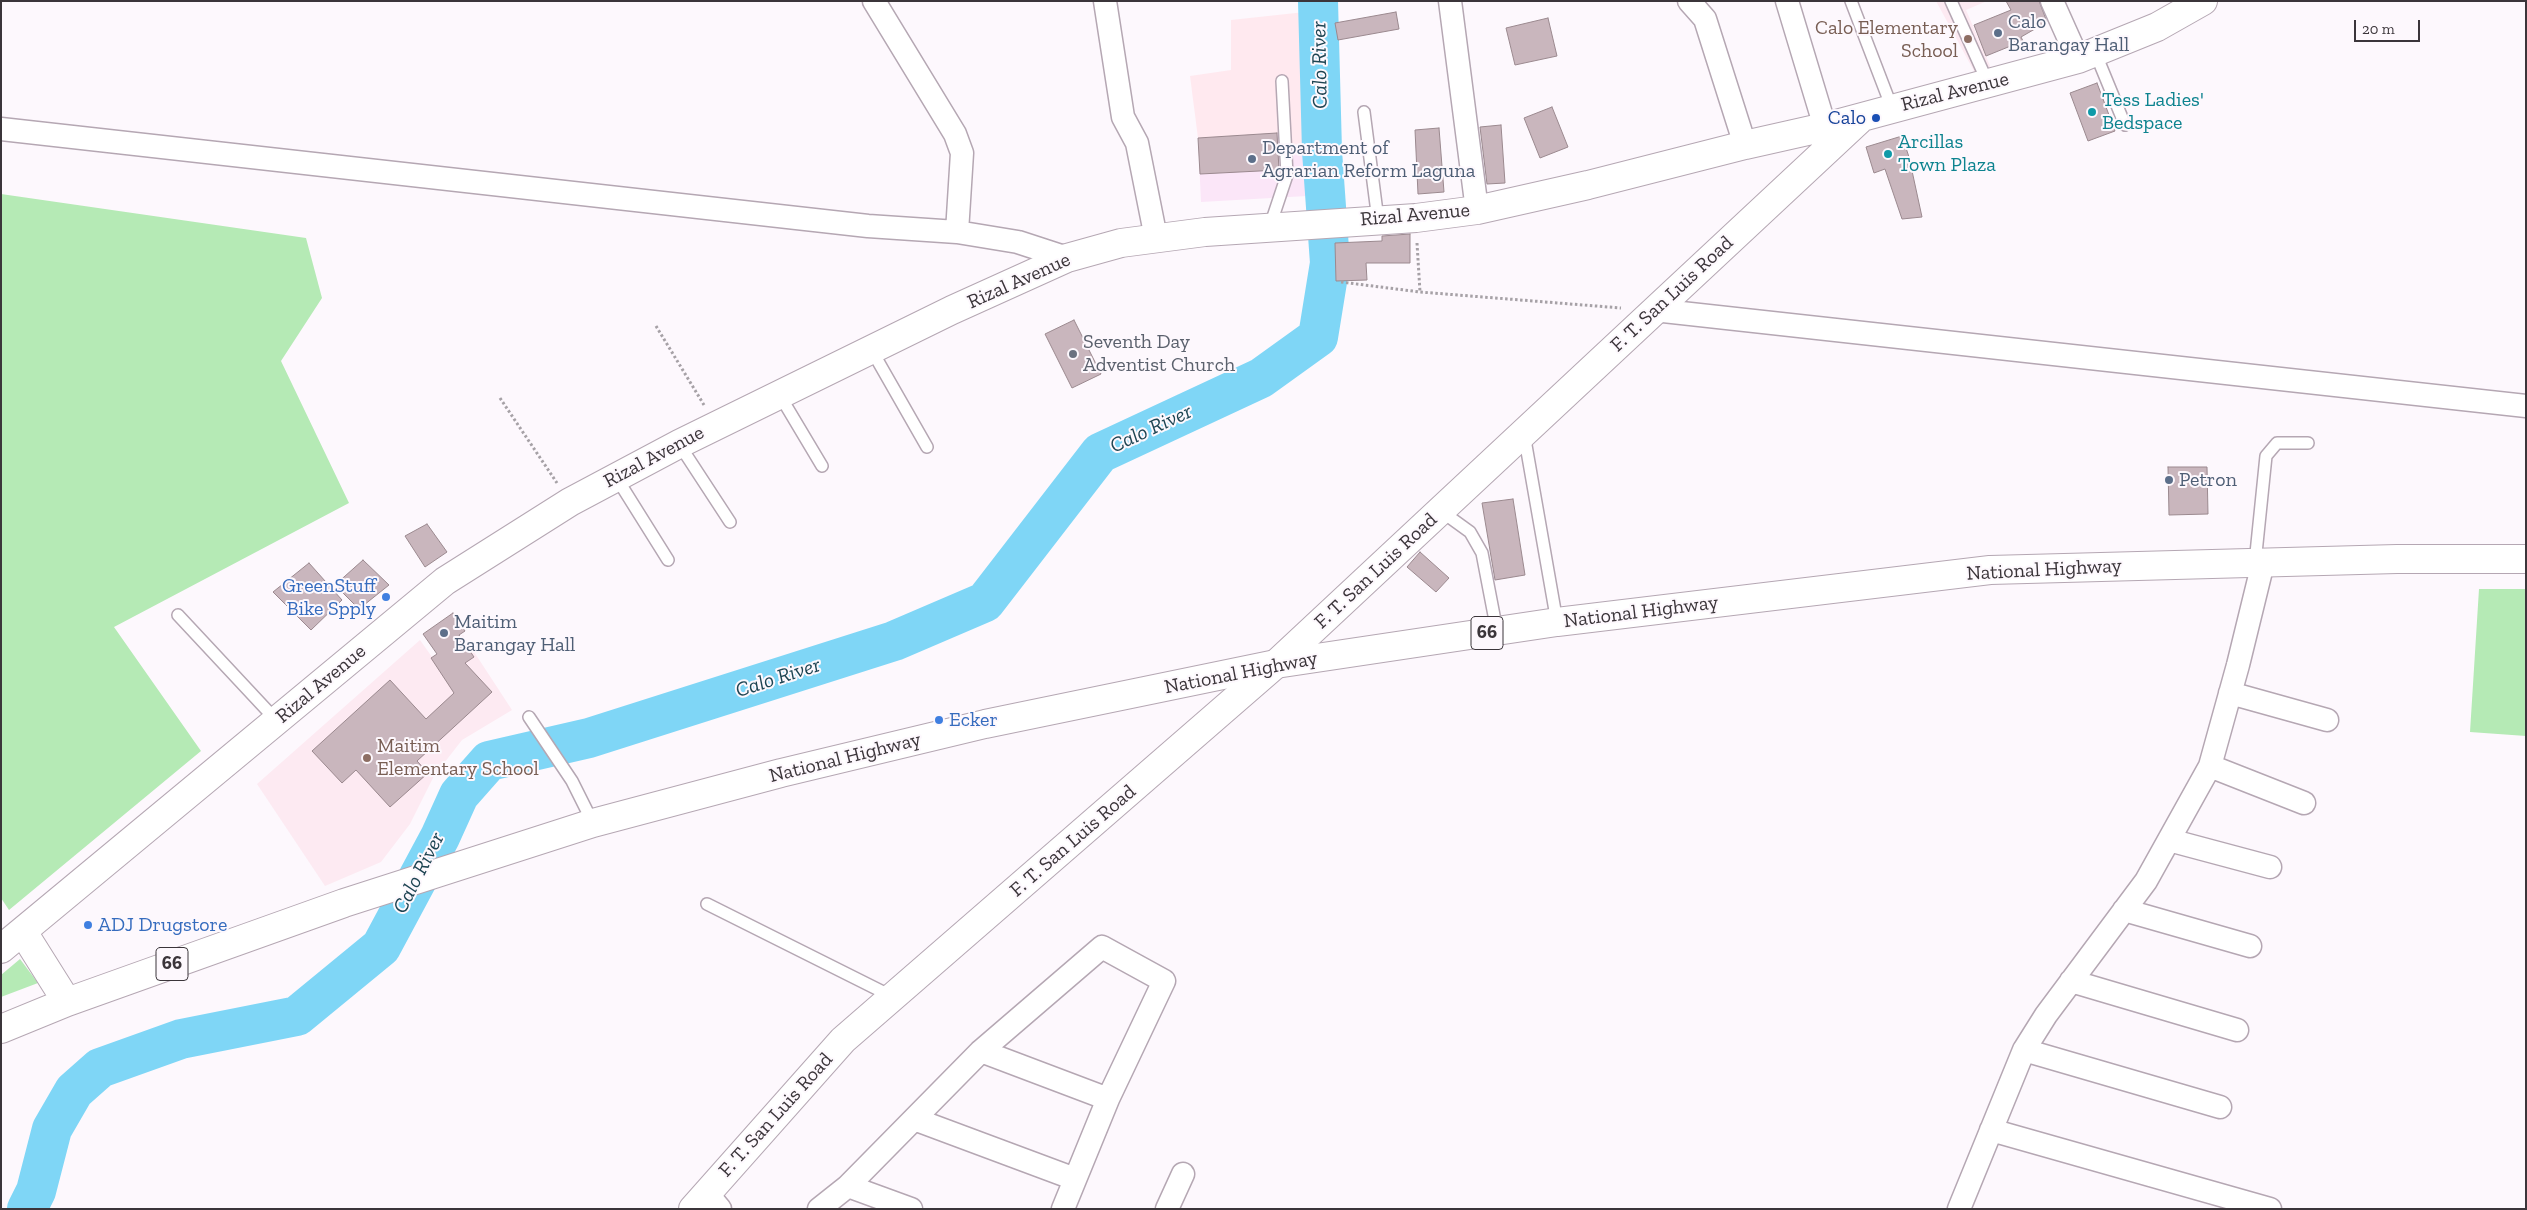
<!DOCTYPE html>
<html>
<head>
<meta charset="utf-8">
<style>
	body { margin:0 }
	#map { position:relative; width:2527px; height:1210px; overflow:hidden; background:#fdf8fd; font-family:"Zilla Slab",serif }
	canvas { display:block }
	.frame { position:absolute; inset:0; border:2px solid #3b353a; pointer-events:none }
	.scale { position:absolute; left:2354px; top:20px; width:66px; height:22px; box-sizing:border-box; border:2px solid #3b353a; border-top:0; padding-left:6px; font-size:15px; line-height:18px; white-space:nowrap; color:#3b353a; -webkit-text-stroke:4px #fdf8fd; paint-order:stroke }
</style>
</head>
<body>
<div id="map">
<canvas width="2527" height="1210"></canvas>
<div class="frame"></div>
<div class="scale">20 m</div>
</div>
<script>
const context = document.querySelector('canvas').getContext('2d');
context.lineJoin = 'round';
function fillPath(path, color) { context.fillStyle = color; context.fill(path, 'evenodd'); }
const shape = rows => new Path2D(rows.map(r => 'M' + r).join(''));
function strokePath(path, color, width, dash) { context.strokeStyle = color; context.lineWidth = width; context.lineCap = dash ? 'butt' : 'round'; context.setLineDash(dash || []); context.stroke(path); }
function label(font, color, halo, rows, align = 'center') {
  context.font = font + ' "Zilla Slab",serif'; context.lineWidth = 4; context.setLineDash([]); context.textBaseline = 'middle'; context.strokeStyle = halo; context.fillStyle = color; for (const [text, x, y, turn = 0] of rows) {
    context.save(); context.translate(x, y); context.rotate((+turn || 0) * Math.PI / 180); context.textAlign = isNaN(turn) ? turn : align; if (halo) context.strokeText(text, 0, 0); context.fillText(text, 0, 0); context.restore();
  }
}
const built = shape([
	[1284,133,1284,145,1304,144,1307,196,1201,202,1198,138]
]);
const industrial = shape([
	[1305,12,1304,144,1284,145,1283,133,1198,138,1190,76,1231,70,1231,20]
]);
const education = shape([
	[1936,1,1987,1,1966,10,1991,68,1975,73],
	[463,635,512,710,462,740,434,776,410,824,381,862,325,886,257,784,420,640,432,657]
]);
const green = shape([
	[1,194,306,238,322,298,281,361,349,503,114,627,201,751,9,910,1,898],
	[2479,589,2526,589,2526,736,2470,732],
	[20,959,38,983,1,997,1,975]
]);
const river = shape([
	[27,1209,36,1191,52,1129,74,1091,100,1068,181,1039,297,1016,381,947,440,837,459,795,489,761,589,738,894,641,985,602,1100,453,1261,378,1318,337,1330,263,1322,151,1318,1]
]);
const building = shape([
	[2006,1,2039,1,2047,22,2021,37,2023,41,1986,56,1974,25,2011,10,2006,1],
	[1396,12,1399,29,1338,40,1335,23,1396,12],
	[1548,18,1557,56,1515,65,1506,28,1548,18],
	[2097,83,2115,131,2088,141,2070,93,2097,83],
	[1552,107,1568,147,1540,158,1524,118,1552,107],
	[1501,125,1505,183,1487,184,1480,127,1501,125],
	[1439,128,1444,192,1418,194,1415,130,1439,128],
	[1277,133,1279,170,1200,174,1198,138,1277,133],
	[1902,136,1909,157,1922,217,1902,219,1885,169,1874,173,1866,147,1902,136],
	[1410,234,1410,263,1366,263,1367,280,1336,281,1335,243,1382,241,1382,236,1410,234],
	[1074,320,1101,374,1072,388,1045,334,1074,320],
	[2168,467,2207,467,2208,514,2169,515,2168,467],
	[1513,499,1525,575,1495,580,1482,503,1513,499],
	[427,524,447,552,425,567,405,536,427,524],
	[1420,552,1449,578,1436,592,1407,567,1420,552],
	[363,560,389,585,359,609,335,585,363,560],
	[309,563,342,600,311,630,273,592,309,563],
	[453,613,465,631,459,635,474,657,465,663,492,692,417,761,428,773,390,807,356,770,342,783,312,751,390,680,426,719,454,693,431,658,437,654,423,634,453,613]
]);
const path = shape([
	[1417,243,1420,292],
	[1341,282,1420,292,1621,308],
	[656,326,704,405],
	[500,398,557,483]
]);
const lane = shape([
	[1851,1,1892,108],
	[1951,1,1988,83],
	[2095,52,2125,125],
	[1364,112,1378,220],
	[1270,226,1287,175,1282,81],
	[871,349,927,447],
	[779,394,822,466],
	[1524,434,1557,622],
	[679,444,730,522],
	[616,477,668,560],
	[1441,511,1470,532,1482,553,1497,631],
	[2255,563,2266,456,2277,443,2308,443],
	[178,615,277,721],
	[529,717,572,781,593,823],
	[707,904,893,997]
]);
const street = shape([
	[874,1,955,134,962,153,957,232],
	[1105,1,1123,117,1137,143,1156,238],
	[1450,1,1477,210],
	[1689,1,1705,19,1745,145],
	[1787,1,1825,127],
	[2052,1,2078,59],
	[1,129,868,226,957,232,1018,242,1067,258],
	[1654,310,2526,406],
	[2230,693,2327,720],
	[2210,766,2304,803],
	[2169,840,2270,867],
	[2124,910,2250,946],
	[2071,981,2237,1030],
	[2024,1050,2220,1107],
	[981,1051,1108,1099],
	[914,1119,1075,1179],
	[1991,1130,2270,1209],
	[848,1186,911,1209],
	[706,1192,720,1209],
	[819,1209,848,1186,981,1051,1102,947,1164,981,1108,1099,1063,1209],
	[1167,1209,1183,1174],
	[1959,1209,2024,1050,2046,1015,2146,881,2210,766,2238,665,2263,563]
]);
const secondary = shape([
	[1,949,445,581,570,502,679,444,952,310,1067,258,1121,243,1205,232,1416,218,1477,210,1588,185,1745,145,1825,127,2078,59,2157,27,2203,1],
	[693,1209,843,1040,1276,664,1859,120]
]);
const primary = shape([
	[23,932,67,1002],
	[1,1029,67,1002,344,903,593,823,781,773,985,724,1276,664,1557,622,1990,570,2397,559,2526,559]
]);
const markers = [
	[1998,33,5,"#5c6f8a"],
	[1968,39,5,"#8d6e63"],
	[2092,112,5,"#0f9aa8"],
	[1876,118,5,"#1a4fb4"],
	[1888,154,5,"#0f9aa8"],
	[1252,159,5,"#5c6f8a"],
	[1073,354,5,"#6b7280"],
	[2169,480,5,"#5c6f8a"],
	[386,597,5,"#3f7fe0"],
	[444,633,5,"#5c6f8a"],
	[939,720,5,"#3f7fe0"],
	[367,758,5,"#8d6e63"],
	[88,925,5,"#3f7fe0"]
];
const shields = [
	[1487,633,32],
	[172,964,32]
];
const shieldNames = [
	["66",1487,633],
	["66",172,964]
];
const serviceNames = [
	["Calo",2008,22],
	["Barangay Hall",2008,45],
	["Department of",1262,148],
	["Agrarian Reform Laguna",1262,171],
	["Petron",2179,480],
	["Maitim",454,622],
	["Barangay Hall",454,645]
];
const educationNames = [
	["Calo Elementary",1958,28],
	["School",1958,51],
	["Maitim",377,746,"left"],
	["Elementary School",377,769,"left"]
];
const streetNames = [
	["Rizal Avenue",1955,92,-14],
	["Rizal Avenue",1415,215,-5],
	["Rizal Avenue",1019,281,-24],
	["F. T. San Luis Road",1672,294,-43],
	["Rizal Avenue",654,457,-28],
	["National Highway",2044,570,-3],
	["F. T. San Luis Road",1376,571,-43],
	["National Highway",1641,612,-7],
	["National Highway",1241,673,-11],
	["Rizal Avenue",321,684,-40],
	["National Highway",845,758,-14],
	["F. T. San Luis Road",1073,841,-41],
	["F. T. San Luis Road",776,1115,-48]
];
const cultureNames = [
	["Tess Ladies'",2102,100],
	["Bedspace",2102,123],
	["Arcillas",1898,142],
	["Town Plaza",1898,165]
];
const transitNames = [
	["Calo",1866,118]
];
const worshipNames = [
	["Seventh Day",1083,342],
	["Adventist Church",1083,365]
];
const shopNames = [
	["GreenStuff",376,586,"right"],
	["Bike Spply",376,609,"right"],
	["Ecker",949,720],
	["ADJ Drugstore",98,925]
];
const waterNames = [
	["Calo River",1320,65,-91],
	["Calo River",1151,429,-25],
	["Calo River",778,678,-18],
	["Calo River",419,873,-63]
];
fillPath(built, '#fbe6f8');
fillPath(industrial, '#ffe9ef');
fillPath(education, '#fdeaf2');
fillPath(green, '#b5eab5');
strokePath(river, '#7fd6f6', 40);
fillPath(building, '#c9b6bd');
strokePath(building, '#9b898f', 1);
strokePath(lane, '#b5a7b3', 14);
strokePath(street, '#b5a7b3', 25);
strokePath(secondary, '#b5a7b3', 30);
strokePath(primary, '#b5a7b3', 30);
strokePath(path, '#a6a1a6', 3, [2.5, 2.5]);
strokePath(lane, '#fff', 11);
strokePath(street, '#fff', 22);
strokePath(secondary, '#fff', 28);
strokePath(primary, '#fff', 28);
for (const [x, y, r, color] of markers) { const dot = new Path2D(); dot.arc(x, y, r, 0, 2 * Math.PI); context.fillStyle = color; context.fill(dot); strokePath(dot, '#fdf8fd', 2); }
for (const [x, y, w] of shields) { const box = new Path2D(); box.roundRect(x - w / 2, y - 16.5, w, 33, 4); context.fillStyle = '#fdf8fd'; context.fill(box); strokePath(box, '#3b353a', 1); }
label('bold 19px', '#3b353a', null, shieldNames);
label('20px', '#4e5e75', '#fdf8fd', serviceNames, 'left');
label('20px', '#785e54', '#fdf8fd', educationNames, 'right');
label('20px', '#3b353a', '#fdf8fd', streetNames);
label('20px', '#0d838f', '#fdf8fd', cultureNames, 'left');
label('20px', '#164399', '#fdf8fd', transitNames, 'right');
label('20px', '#5b616d', '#fdf8fd', worshipNames, 'left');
label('20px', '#366cbe', '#fdf8fd', shopNames, 'left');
label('italic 21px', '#1d4452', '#fdf8fd', waterNames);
</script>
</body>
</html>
